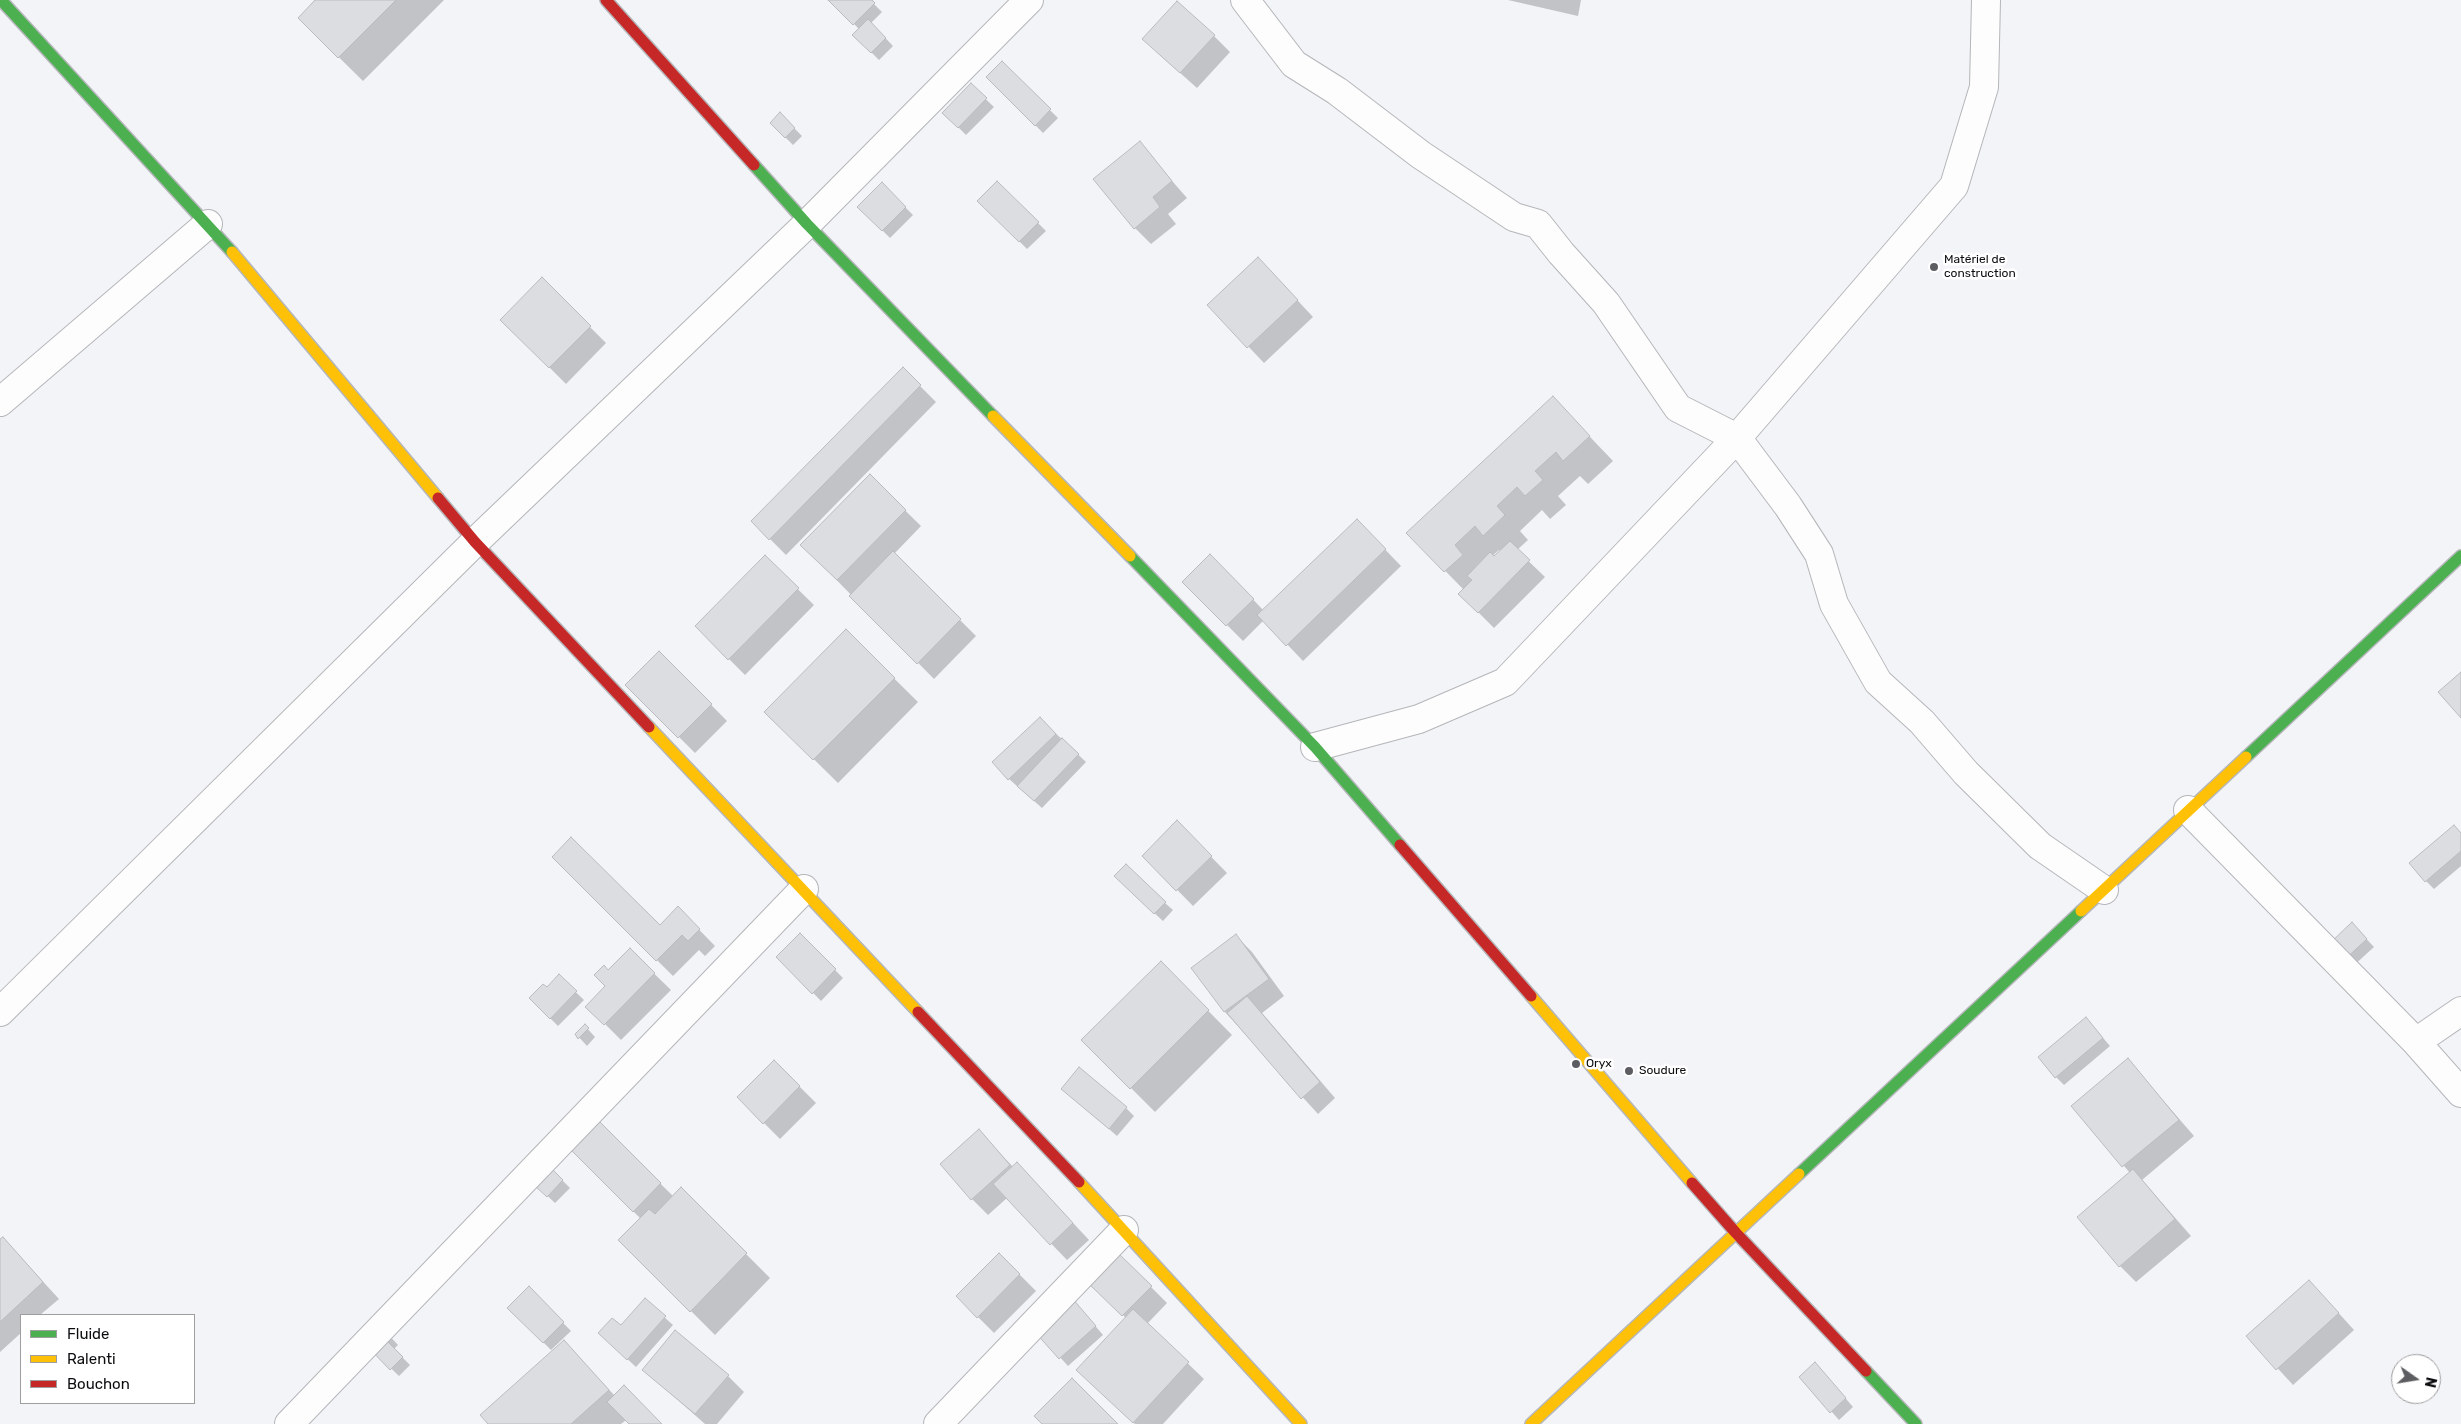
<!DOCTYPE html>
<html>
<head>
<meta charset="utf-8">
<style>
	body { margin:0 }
	#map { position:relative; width:2461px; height:1424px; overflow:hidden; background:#f3f4f8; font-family:Rubik,sans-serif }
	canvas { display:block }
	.legend { position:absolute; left:20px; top:1314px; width:175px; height:90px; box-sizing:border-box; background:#fff; border:1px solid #9e9e9f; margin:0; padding:6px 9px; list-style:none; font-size:15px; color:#0c0d0f }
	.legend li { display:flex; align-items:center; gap:10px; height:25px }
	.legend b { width:25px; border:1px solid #9e9e9f }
	.north { position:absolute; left:2391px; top:1354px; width:50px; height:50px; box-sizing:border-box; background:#fff; border:1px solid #9e9e9f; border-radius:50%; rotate:103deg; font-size:14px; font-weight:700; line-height:20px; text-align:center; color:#0c0d0f }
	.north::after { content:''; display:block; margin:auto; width:18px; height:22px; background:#5d5e61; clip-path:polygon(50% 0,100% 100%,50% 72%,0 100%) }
</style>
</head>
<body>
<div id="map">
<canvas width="2461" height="1424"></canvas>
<ul class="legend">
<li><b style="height:6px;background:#4caf50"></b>Fluide</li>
<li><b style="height:6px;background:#ffc107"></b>Ralenti</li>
<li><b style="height:6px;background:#c62828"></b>Bouchon</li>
</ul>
<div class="north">N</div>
</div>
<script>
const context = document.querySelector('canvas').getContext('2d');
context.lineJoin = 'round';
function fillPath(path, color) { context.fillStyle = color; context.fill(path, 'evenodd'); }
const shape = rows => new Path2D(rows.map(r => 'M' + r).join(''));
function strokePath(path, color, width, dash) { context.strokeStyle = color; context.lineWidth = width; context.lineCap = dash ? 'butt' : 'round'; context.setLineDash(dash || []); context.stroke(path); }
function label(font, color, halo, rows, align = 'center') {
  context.font = font + ' Rubik,sans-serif'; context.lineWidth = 5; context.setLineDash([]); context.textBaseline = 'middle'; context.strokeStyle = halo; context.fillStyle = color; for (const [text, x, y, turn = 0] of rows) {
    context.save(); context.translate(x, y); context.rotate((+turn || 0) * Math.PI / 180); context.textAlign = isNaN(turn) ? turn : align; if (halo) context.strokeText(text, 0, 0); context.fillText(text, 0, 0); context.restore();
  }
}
const shadow = shape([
	[317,0,444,0,363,81,299,18],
	[830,0,870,0,882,12,871,23,893,46,879,60,854,35,860,30],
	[1508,0,1581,0,1578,16],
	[1214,36,1230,52,1197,88,1160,55],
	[1002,63,1058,118,1043,133,988,77],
	[971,85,994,107,966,135,944,113],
	[780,114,802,136,793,145,771,123],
	[1139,143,1187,198,1168,214,1176,224,1151,244,1135,228],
	[997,182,1046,231,1027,249,979,201],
	[882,184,913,215,890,238,859,207],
	[1274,275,1313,317,1264,363,1209,305],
	[542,279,606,343,566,384,502,320],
	[903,369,936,402,786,555,752,521],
	[1553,398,1613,461,1588,484,1580,476,1558,496,1566,505,1550,519,1542,510,1520,531,1528,540,1517,550,1545,577,1494,628,1460,594,1464,590,1408,533],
	[1499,550,1501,552,1494,558,1492,556],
	[870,476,921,526,894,554,976,636,934,679,802,545],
	[1373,537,1401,566,1303,661,1264,620,1243,641,1184,582,1226,571,1263,610],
	[765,557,814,605,745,675,696,626],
	[846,631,918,702,838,783,766,712],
	[659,652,727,721,695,753,627,685],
	[1048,726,1086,762,1042,808,1009,779],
	[1177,822,1227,873,1193,906,1144,856],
	[2461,834,2461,866,2434,889,2426,881],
	[553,857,660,927,678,908,715,946,705,956,699,950,673,976],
	[1123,884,1165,903,1173,910,1163,921],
	[2360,932,2374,947,2351,968,2344,961],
	[800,935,843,978,821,1001,778,957],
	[1236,936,1252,952,1284,996,1262,1013,1335,1098,1318,1114,1225,1012,1193,968],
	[630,950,671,990,621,1040,587,1006,607,986,608,971],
	[1161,963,1232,1035,1155,1112,1083,1040],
	[559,976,584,1000,558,1026,530,998,547,989],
	[2086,1018,2110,1046,2064,1085,2056,1077],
	[585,1026,595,1037,587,1046,576,1034],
	[2128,1060,2194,1136,2142,1180,2191,1236,2136,1282,2120,1266,2130,1173,2073,1106],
	[774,1061,816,1103,780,1139,738,1097],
	[1063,1089,1126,1108,1134,1116,1117,1136],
	[599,1123,674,1197,681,1189,770,1278,715,1335,620,1240,641,1219,572,1150],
	[979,1131,1013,1167,1033,1180,1089,1240,1067,1260,1007,1198,988,1215,972,1199],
	[552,1170,570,1188,555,1203,537,1186],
	[3,1238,59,1299,40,1315,21,1315,21,1333,0,1352,0,1241],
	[999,1254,1036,1291,994,1333,957,1296],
	[1090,1283,1151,1287,1167,1303,1147,1324,1204,1379,1163,1424,1135,1424,1094,1386,1126,1318],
	[529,1288,571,1331,551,1350,509,1308],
	[2325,1298,2354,1330,2293,1385,2248,1336],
	[645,1300,673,1325,636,1367,608,1341],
	[1080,1308,1103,1335,1068,1366,1037,1332],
	[385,1331,398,1345,394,1349,410,1365,399,1376,369,1347],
	[564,1342,615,1396,660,1424,631,1424,626,1420,621,1424,490,1424],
	[644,1370,728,1376,744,1392,717,1424,705,1424],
	[1823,1372,1853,1407,1839,1420,1801,1377]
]);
const building = shape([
	[315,0,396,0,338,58,298,18,315,0],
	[828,0,872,0,875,3,853,25,828,0],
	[1177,1,1215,35,1180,73,1142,39,1177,1],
	[868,19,886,38,871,53,852,35,868,19],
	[1002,61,1051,109,1035,126,986,77,1002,61],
	[971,83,987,98,958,128,942,113,971,83],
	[780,112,795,128,785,138,770,123,780,112],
	[1140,141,1172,181,1153,197,1160,207,1134,229,1093,179,1140,141],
	[997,181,1039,222,1019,242,977,201,997,181],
	[882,182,906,207,882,231,857,207,882,182],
	[1258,257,1298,300,1247,348,1207,305,1258,257],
	[542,277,591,326,549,368,500,320,542,277],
	[903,367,921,385,769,540,751,521,903,367],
	[1553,396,1590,436,1563,461,1556,452,1535,471,1543,480,1525,496,1517,487,1497,506,1505,515,1483,536,1475,526,1455,545,1463,555,1444,572,1406,533,1553,396],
	[870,474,906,510,837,580,800,545,870,474],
	[1357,519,1386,549,1286,646,1257,615,1357,519],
	[1510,541,1530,560,1478,613,1458,594,1472,580,1467,576,1490,552,1494,556,1510,541],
	[893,551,961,619,917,664,849,596,893,551],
	[1210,554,1254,599,1226,626,1182,582,1210,554],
	[765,555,799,588,728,660,695,626,765,555],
	[846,629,895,678,813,760,764,712,846,629],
	[659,651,712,704,678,738,625,685,659,651],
	[2461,672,2461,718,2438,692,2461,672],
	[1040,717,1056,734,1008,780,992,762,1040,717],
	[1062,738,1079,754,1034,801,1017,786,1062,738],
	[1177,820,1212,856,1176,891,1142,856,1177,820],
	[2454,825,2461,833,2461,851,2425,882,2409,863,2454,825],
	[571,837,660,925,678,906,700,929,688,941,682,935,656,961,552,857,571,837],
	[1126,864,1166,902,1154,914,1114,876,1126,864],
	[2352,922,2367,939,2343,961,2328,945,2352,922],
	[800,933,836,969,812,994,776,957,800,933],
	[1236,934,1269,979,1224,1012,1191,968,1236,934],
	[630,948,655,973,604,1025,585,1007,605,986,594,975,604,965,608,970,630,948],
	[1161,961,1209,1010,1130,1089,1081,1040,1161,961],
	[559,974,577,991,550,1019,529,998,543,984,547,987,559,974],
	[1247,996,1320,1082,1301,1099,1227,1013,1247,996],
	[2086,1017,2103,1038,2055,1078,2038,1057,2086,1017],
	[585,1024,589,1028,578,1039,575,1034,585,1024],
	[2128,1058,2179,1120,2122,1167,2071,1106,2128,1058],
	[774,1060,800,1086,763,1124,737,1097,774,1060],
	[1079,1067,1127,1107,1109,1129,1061,1089,1079,1067],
	[599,1121,661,1183,633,1212,571,1150,599,1121],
	[979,1129,1010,1165,971,1200,940,1164,979,1129],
	[1017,1162,1073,1223,1050,1245,993,1184,1017,1162],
	[552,1169,563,1180,547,1197,535,1186,552,1169],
	[2133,1169,2175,1219,2119,1267,2077,1217,2133,1169],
	[681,1187,747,1253,690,1312,618,1240,649,1209,655,1214,681,1187],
	[3,1237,43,1282,0,1322,0,1239,3,1237],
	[1117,1252,1152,1286,1122,1316,1088,1283,1117,1252],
	[999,1253,1020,1274,977,1318,956,1296,999,1253],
	[2309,1280,2339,1313,2276,1370,2246,1336,2309,1280],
	[529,1286,564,1322,543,1343,507,1308,529,1286],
	[645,1298,666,1316,627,1360,598,1333,612,1318,621,1325,645,1298],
	[1072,1298,1096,1326,1059,1359,1035,1332,1072,1298],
	[1133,1309,1189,1362,1133,1423,1076,1370,1133,1309],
	[675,1330,729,1375,695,1414,642,1370,675,1330],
	[564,1340,609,1390,571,1424,488,1424,480,1415,564,1340],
	[387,1341,403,1357,390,1370,368,1347,387,1341],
	[1815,1362,1846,1398,1830,1413,1799,1377,1815,1362],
	[1072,1378,1118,1424,1042,1424,1034,1416,1072,1378],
	[624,1385,662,1424,629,1424,607,1402,624,1385]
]);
const street = shape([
	[1245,0,1294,64,1337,91,1421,155,1514,217,1538,224,1561,253,1606,303,1678,408,1737,438,1788,506,1819,554,1834,604,1878,682,1922,722,1966,773,2040,846,2104,890],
	[0,402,208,224],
	[1315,747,1419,719,1505,682,1737,438,1954,186,1984,87,1986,0],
	[2188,810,2416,1042,2461,1093],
	[0,1012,475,542,807,224,1029,0],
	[2416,1042,2461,1011],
	[289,1424,804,889],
	[938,1424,1124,1230]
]);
const fast = shape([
	[1,0,232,252],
	[754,165,807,224,993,416],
	[1130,556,1315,747,1400,845],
	[2246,757,2461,556],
	[1799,1174,2081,911],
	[1866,1371,1916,1424]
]);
const slow = shape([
	[232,252,438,498],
	[993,416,1130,556],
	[649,727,918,1012],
	[2081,911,2246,757],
	[1531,996,1692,1183],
	[1079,1182,1301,1424],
	[1531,1424,1799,1174]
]);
const jam = shape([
	[606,0,754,165],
	[438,498,475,542,649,727],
	[1400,845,1531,996],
	[918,1012,1079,1182],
	[1692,1183,1736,1233,1866,1371]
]);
const markers = [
	[1934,267,5,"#5d5e61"],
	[1576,1064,5,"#5d5e61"],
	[1629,1071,5,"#5d5e61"]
];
const poiNames = [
	["Matériel de",1944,260],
	["construction",1944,274],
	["Oryx",1586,1064],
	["Soudure",1639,1071]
];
fillPath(shadow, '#0003');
fillPath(building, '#dcdde0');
strokePath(building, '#babbbe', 1);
strokePath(street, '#b5b6b9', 30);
strokePath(fast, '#b5b6b9', 14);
strokePath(slow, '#b5b6b9', 14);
strokePath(jam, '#b5b6b9', 14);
strokePath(street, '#fdfdfe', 28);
strokePath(fast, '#4caf50', 11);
strokePath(slow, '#ffc107', 11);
strokePath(jam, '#c62828', 11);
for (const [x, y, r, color] of markers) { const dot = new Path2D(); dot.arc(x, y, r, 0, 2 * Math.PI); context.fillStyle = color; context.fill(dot); strokePath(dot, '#fff', 2); }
label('12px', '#0c0d0f', '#fff', poiNames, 'left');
</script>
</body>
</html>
